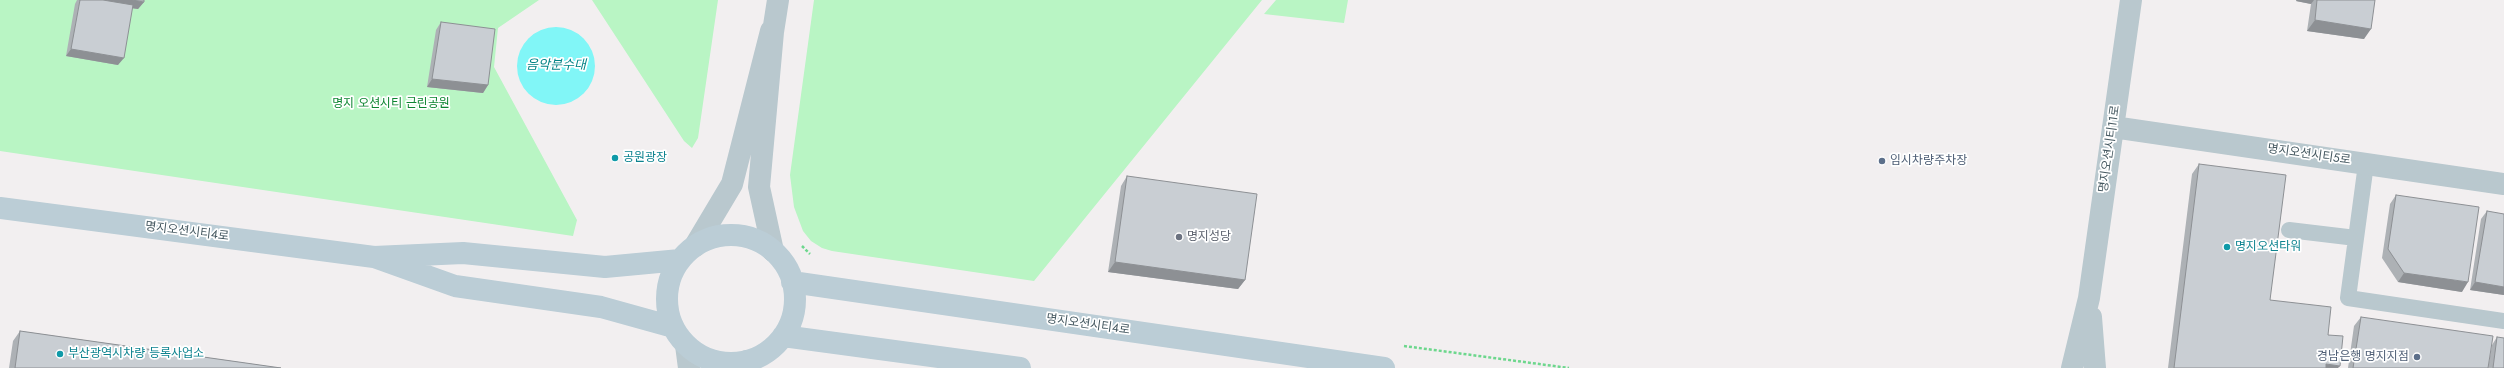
<!DOCTYPE html>
<html>
<head>
<meta charset="utf-8">
<style>
	body { margin:0 }
	canvas { display:block; background:#f2eff0 }
</style>
</head>
<body>
<canvas width="2504" height="368"></canvas>
<script>
const context = document.querySelector('canvas').getContext('2d');
context.lineJoin = 'round';
function fillPath(path, color) { context.fillStyle = color; context.fill(path, 'evenodd'); }
const shape = rows => new Path2D(rows.map(r => 'M' + r).join(''));
function strokePath(path, color, width, dash) { context.strokeStyle = color; context.lineWidth = width; context.lineCap = dash ? 'butt' : 'round'; context.setLineDash(dash || []); context.stroke(path); }
function label(font, color, halo, rows, align = 'center') {
  context.font = font + ' Jost,"Noto Sans KR",sans-serif'; context.lineWidth = 3.5; context.setLineDash([]); context.textBaseline = 'middle'; context.strokeStyle = halo; context.fillStyle = color; for (const [text, x, y, turn = 0] of rows) {
    context.save(); context.translate(x, y); context.rotate((+turn || 0) * Math.PI / 180); context.textAlign = isNaN(turn) ? turn : align; if (halo) context.strokeText(text, 0, 0); context.fillText(text, 0, 0); context.restore();
  }
}
const green = shape([
	[0,0,539,0,498,28,494,67,577,220,573,236,0,151],
	[592,0,718,0,698,138,692,148,684,141],
	[814,0,1262,0,1034,281,832,251,822,248,811,241,803,231,794,207,790,175],
	[1276,0,1348,0,1344,23,1264,14]
]);
const water = shape([
	'517 66a39 39 0 1 1 78 0a39 39 0 1 1-78 0Z'
]);
const path = shape([
	[802,246,810,254],
	[1404,346,1569,368]
]);
const lane = shape([
	[2366,164,2348,298,2504,321],
	[2289,230,2356,238]
]);
const street = shape([
	[773,32,778,0],
	[2113,127,2504,184],
	[695,246,732,184,771,31,773,32,759,187,773,251],
	[2091,317,2095,368],
	[686,345,689,368],
	[744,368,747,361],
	[2072,368,2089,298,2131,0]
]);
const secondary = shape([
	[0,208,374,257],
	'667 299a64 64 0 1 1 128 0a64 64 0 1 1-128 0Z',
	[792,282,1384,368],
	[673,327,601,307,455,286,374,257,463,253,605,267,680,260],
	[783,336,1020,368]
]);
const wall = shape([
	[76,0,144,0,144,2,138,9,132,8,118,65,66,56,75,4,77,0],
	[2296,0,2375,0,2364,39,2307,31,2311,4,2296,1],
	[441,22,488,85,483,93,427,87,436,30],
	[2199,164,2270,300,2328,335,2338,368,2168,368,2192,174],
	[1127,176,1245,280,1238,289,1108,272,1121,186],
	[2396,195,2462,292,2398,282,2382,258,2390,204],
	[2487,211,2504,295,2470,290,2481,219],
	[2361,317,2488,368,2348,368,2354,326],
	[20,331,281,368,9,368,13,341],
	[2497,337,2504,368,2488,368,2492,345]
]);
const shadedWall = shape([
	[80,0,132,0,144,2,138,9,80,1],
	[2297,0,2314,0,2311,4,2296,1],
	[2315,20,2371,29,2364,39,2307,31],
	[71,49,124,58,118,65,66,56],
	[432,79,488,85,483,93,427,87],
	[1115,262,1245,280,1238,289,1108,272],
	[2404,273,2468,282,2462,292,2398,282],
	[2475,282,2504,287,2504,295,2470,290],
	[2326,364,2340,366,2338,368,2323,368]
]);
const building = shape([
	[80,0,103,0,133,5,124,58,71,49,80,0],
	[132,0,144,0,144,2,132,0],
	[2317,0,2375,0,2371,29,2315,20,2317,0],
	[441,22,495,29,488,85,432,79,441,22],
	[2199,164,2286,175,2270,300,2331,307,2328,335,2343,336,2340,366,2326,364,2326,368,2174,368,2199,164],
	[1127,176,1257,194,1245,280,1115,262,1127,176],
	[2396,195,2479,207,2468,282,2404,273,2388,249,2396,195],
	[2487,211,2504,214,2504,287,2475,282,2487,211],
	[2361,317,2493,336,2488,368,2353,368,2361,317],
	[20,331,281,368,15,368,20,331],
	[2497,337,2504,338,2504,368,2493,368,2497,337]
]);
const markers = [
	[615,158,4,"#0f9aa8"],
	[1882,161,4,"#5c6f8a"],
	[1179,237,4,"#6b7280"],
	[2227,247,4,"#0f9aa8"],
	[60,354,4,"#0f9aa8"],
	[2417,357,4,"#5c6f8a"]
];
const parkNames = [
	["명지 오션시티 근린공원",391,104]
];
const streetNames = [
	["명지오션시티11로",2110,149,-82],
	["명지오션시티5로",2309,155,8],
	["명지오션시티4로",187,232,7],
	["명지오션시티4로",1088,325,8]
];
const cultureNames = [
	["공원광장",623,158],
	["명지오션타워",2235,247],
	["부산광역시차량 등록사업소",68,354]
];
const serviceNames = [
	["임시차량주차장",1890,161],
	["경남은행 명지지점",2409,357,"right"]
];
const worshipNames = [
	["명지성당",1187,237]
];
const waterNames = [
	["음악분수대",556,66]
];
fillPath(green, '#b9f5c4');
fillPath(water, '#81f6f7');
strokePath(path, '#6dd78d', 2.5, [3, 2]);
strokePath(lane, '#b9c8ce', 16);
strokePath(street, '#b9c8ce', 22);
strokePath(secondary, '#bbcdd6', 22);
fillPath(wall, '#adb1b5');
fillPath(shadedWall, '#8d9094');
fillPath(building, '#c9ced3');
strokePath(building, '#8d9094', 1);
for (const [x, y, r, color] of markers) { const dot = new Path2D(); dot.arc(x, y, r, 0, 2 * Math.PI); context.fillStyle = color; context.fill(dot); strokePath(dot, '#fff', 1.5); }
label('12px', '#0c8530', '#fff', parkNames);
label('12px', '#455860', '#fff', streetNames);
label('12px', '#0d838f', '#fff', cultureNames, 'left');
label('12px', '#4e5e75', '#fff', serviceNames, 'left');
label('12px', '#5b616d', '#fff', worshipNames, 'left');
label('italic 13px', '#058486', '#fff', waterNames);
</script>
</body>
</html>
